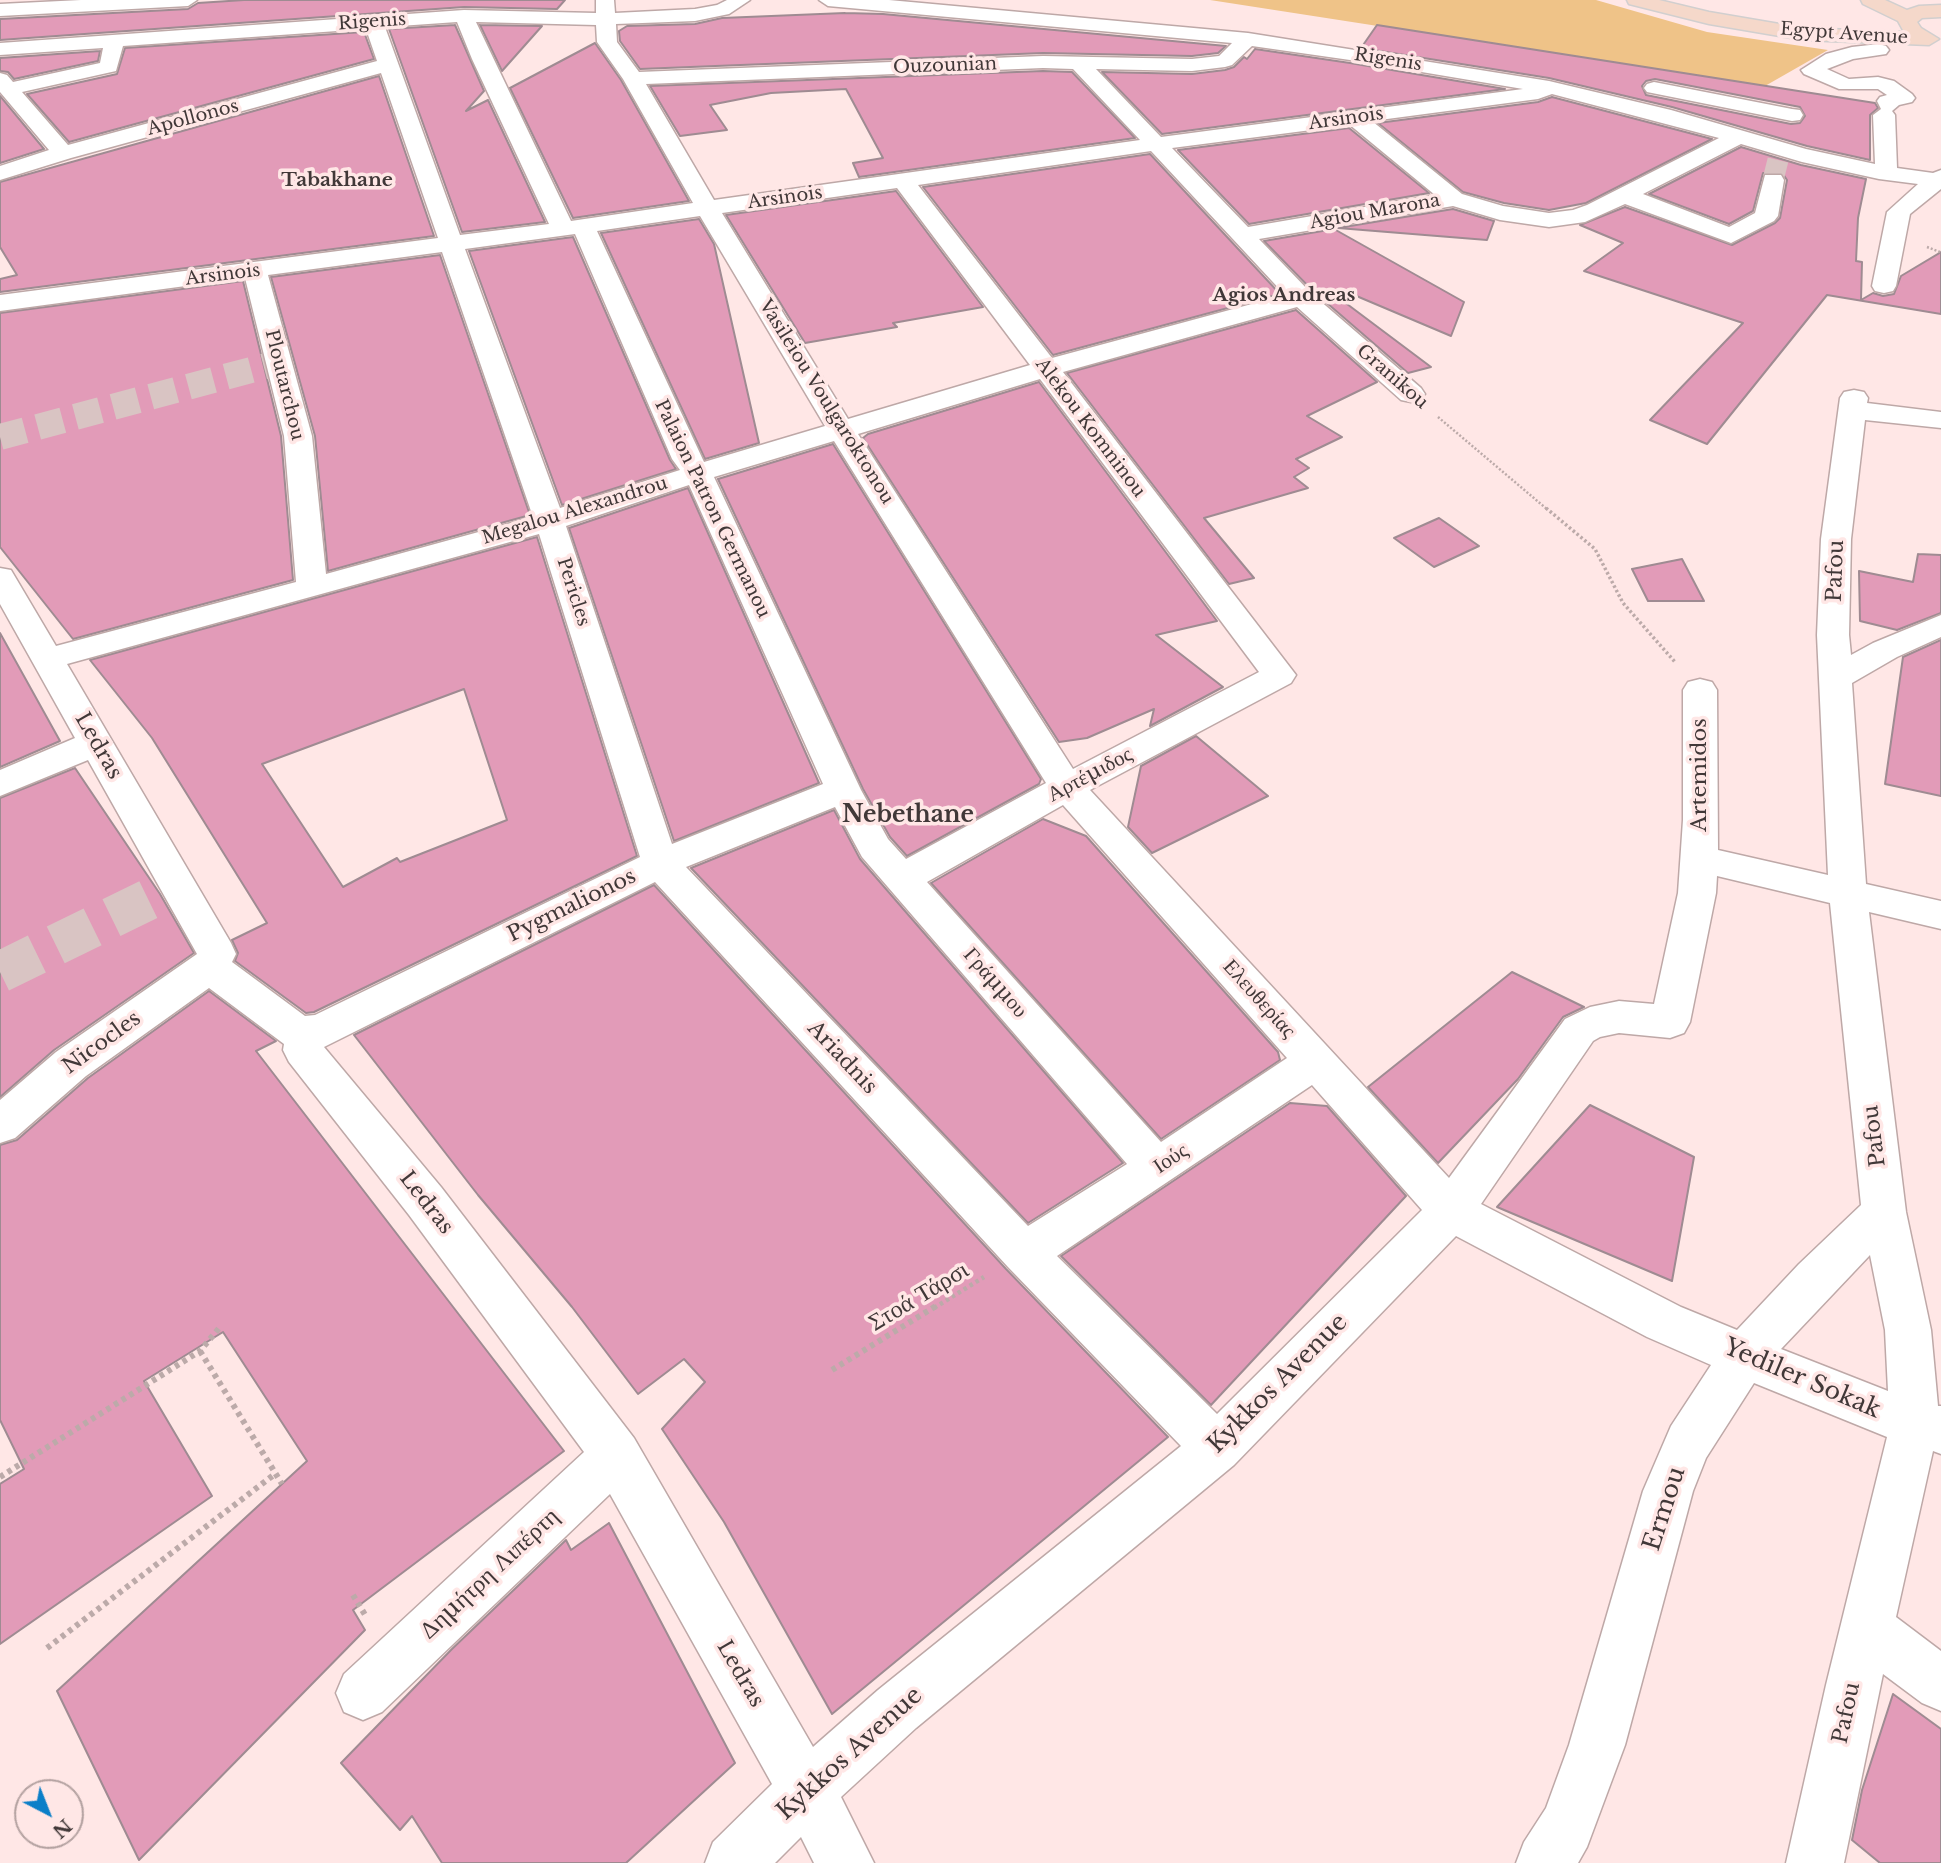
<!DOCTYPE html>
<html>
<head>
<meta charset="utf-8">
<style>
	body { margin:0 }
	#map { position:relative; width:1941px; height:1863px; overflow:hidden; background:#ffe7e6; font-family:"Libre Baskerville",serif }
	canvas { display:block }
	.north { position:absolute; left:14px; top:1779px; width:70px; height:70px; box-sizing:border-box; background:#ffe7e6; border:2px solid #b3a1a0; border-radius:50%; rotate:138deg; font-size:19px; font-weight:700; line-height:28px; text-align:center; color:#413838 }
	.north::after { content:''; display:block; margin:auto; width:24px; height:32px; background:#0b7fc8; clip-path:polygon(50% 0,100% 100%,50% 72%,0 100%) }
</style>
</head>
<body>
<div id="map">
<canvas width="1941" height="1863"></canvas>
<div class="north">N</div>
</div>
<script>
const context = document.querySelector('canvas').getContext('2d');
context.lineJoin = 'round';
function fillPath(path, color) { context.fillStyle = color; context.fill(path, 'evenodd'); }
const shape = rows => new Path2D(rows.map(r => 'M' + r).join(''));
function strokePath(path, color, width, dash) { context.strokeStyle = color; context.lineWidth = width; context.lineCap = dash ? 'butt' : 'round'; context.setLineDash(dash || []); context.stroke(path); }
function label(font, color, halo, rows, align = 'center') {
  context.font = font + ' "Libre Baskerville",serif'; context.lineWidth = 7; context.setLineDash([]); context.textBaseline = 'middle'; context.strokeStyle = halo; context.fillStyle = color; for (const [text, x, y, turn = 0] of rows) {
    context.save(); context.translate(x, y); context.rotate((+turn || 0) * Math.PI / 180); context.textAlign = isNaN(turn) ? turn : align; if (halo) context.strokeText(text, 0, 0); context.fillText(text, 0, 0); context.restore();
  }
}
const green = shape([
	[1210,0,1596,0,1707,32,1828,50,1765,86]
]);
const building = shape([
	[244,0,565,0,557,9,464,7,0,40,0,19,188,9,198,3,244,0],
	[845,13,883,14,1226,46,1218,53,1192,56,1043,53,640,69,620,41,619,31,627,26,695,24,722,18,845,13],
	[455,25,484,91,466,111,488,100,545,222,462,232,389,29,455,25],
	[480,25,542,26,502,71,480,25],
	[1377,25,1875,103,1878,108,1870,115,1870,160,1807,146,1672,107,1549,78,1361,48,1377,25],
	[1655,79,1800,107,1805,116,1800,123,1791,124,1646,95,1642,86,1646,81,1655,79],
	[364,32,374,59,69,142,27,94,117,74,125,48,364,32],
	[595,43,621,80,689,201,573,218,510,88,595,43],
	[1255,49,1350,63,1505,89,1162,134,1102,72,1192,74,1225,70,1234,67,1244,57,1247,59,1255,49],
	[100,51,98,61,14,79,8,72,0,71,0,58,100,51],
	[1043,71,1072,72,1135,138,859,177,853,163,883,158,846,89,771,93,710,105,727,130,680,136,650,86,1043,71],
	[379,76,434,236,0,292,0,279,17,275,0,247,0,182,379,76],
	[0,96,44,149,0,163,0,96],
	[1552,97,1712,139,1586,203,1549,210,1504,203,1463,192,1378,123,1538,102,1552,97],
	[1349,128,1429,193,1249,224,1178,150,1349,128],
	[1741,147,1801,165,1866,179,1858,218,1856,261,1862,262,1861,300,1873,293,1883,296,1894,294,1901,276,1941,252,1941,314,1827,295,1707,444,1650,420,1743,323,1584,271,1623,243,1580,225,1625,207,1732,245,1775,223,1780,218,1787,180,1783,174,1763,173,1753,211,1729,224,1649,194,1741,147],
	[1150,154,1280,294,1053,355,923,187,1150,154],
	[896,191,983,307,893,323,897,327,805,343,726,215,896,191],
	[1453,209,1494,221,1487,240,1338,228,1453,209],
	[699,219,714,244,759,443,705,459,601,233,699,219],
	[1334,229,1464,302,1451,336,1347,292,1343,301,1431,367,1408,373,1313,291,1264,241,1334,229],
	[573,237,670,460,676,469,562,505,469,251,573,237],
	[440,255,530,515,328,571,315,436,271,277,440,255],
	[243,281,281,436,293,580,73,639,0,547,0,313,243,281],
	[1296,310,1377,382,1307,416,1342,437,1296,459,1309,468,1294,477,1308,488,1204,518,1254,578,1229,584,1067,373,1296,310],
	[1039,382,1217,621,1156,635,1223,687,1150,726,1154,709,1087,738,1059,742,863,438,868,434,1039,382],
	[833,444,1041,779,1039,784,907,856,890,837,863,789,718,479,833,444],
	[688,488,819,783,674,841,569,528,688,488],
	[1439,518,1479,546,1434,567,1394,538,1439,518],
	[537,537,637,856,314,1012,306,1013,235,961,238,953,232,940,267,923,152,738,90,660,537,537],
	[464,689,507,820,400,862,397,858,343,887,262,764,464,689],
	[1918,554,1941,555,1941,613,1897,630,1860,621,1859,571,1913,582,1918,554],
	[1682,559,1704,601,1648,601,1632,569,1682,559],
	[0,633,60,741,0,767,0,633],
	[1941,640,1941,796,1885,784,1903,657,1941,640],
	[1196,736,1268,796,1152,853,1128,827,1141,766,1196,736],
	[75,768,160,894,194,953,54,1050,0,1097,0,798,75,768],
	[834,810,860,859,1123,1163,1028,1223,691,868,834,810],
	[1043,819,1086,836,1278,1052,1280,1060,1161,1139,931,883,1043,819],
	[654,885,1006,1269,1168,1437,832,1714,724,1522,662,1429,705,1382,684,1359,638,1394,572,1307,478,1195,354,1035,654,885],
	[1512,972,1584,1007,1563,1017,1518,1079,1438,1163,1368,1087,1512,972],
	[209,991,276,1041,256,1051,564,1451,353,1610,365,1630,139,1860,57,1691,307,1461,223,1332,144,1381,212,1496,0,1644,0,1484,24,1469,0,1420,0,1145,17,1140,88,1078,209,991],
	[1290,1103,1327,1106,1406,1196,1211,1405,1061,1256,1290,1103],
	[1590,1105,1694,1157,1672,1281,1497,1207,1590,1105],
	[609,1523,735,1763,626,1863,442,1863,412,1816,400,1830,341,1763,452,1649,566,1540,571,1550,609,1523],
	[1893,1694,1941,1729,1941,1863,1880,1863,1852,1840,1862,1790,1893,1694]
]);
const minorTunnelFar2 = shape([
	[1773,180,1778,160]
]);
const minorTunnelFar1 = shape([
	[0,437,266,366]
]);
const minorTunnel = shape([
	[0,972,160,894]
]);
const pathFar3 = shape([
	[1927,247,1940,252],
	[1438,417,1548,510]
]);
const pathFar2 = shape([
	[1546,508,1595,549,1623,603,1675,662]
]);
const pathFar1 = shape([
	[934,1308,984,1277]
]);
const path = shape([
	[200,1351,282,1484],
	[832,1370,936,1306],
	[0,1477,200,1351,220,1327],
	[353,1595,367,1618],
	[47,1648,275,1474]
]);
const minor = shape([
	[81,0,197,0,188,6,0,16,0,4,81,0],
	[596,0,614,0,615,13,695,9,717,5,727,0,750,0,729,14,695,21,616,24,617,42,639,72,1043,56,1192,59,1219,56,1232,43,828,6,819,0,889,0,1248,33,1549,81,1671,110,1806,149,1875,164,1873,115,1881,109,1877,101,1880,97,1887,95,1878,89,1839,89,1804,74,1801,70,1826,54,1852,47,1879,44,1886,46,1889,50,1886,54,1853,59,1827,69,1849,79,1878,77,1894,81,1912,94,1915,98,1912,102,1899,105,1892,111,1895,115,1897,168,1933,173,1941,170,1941,189,1910,214,1896,286,1893,291,1884,293,1875,291,1872,286,1887,212,1918,184,1879,179,1802,162,1741,144,1643,194,1729,227,1755,213,1765,175,1781,175,1784,180,1778,216,1774,221,1731,243,1625,204,1585,222,1549,227,1500,220,1453,206,1259,239,1311,293,1421,388,1425,394,1421,400,1411,402,1401,400,1297,307,1063,372,1296,675,1291,683,1090,790,1449,1178,1565,1019,1590,1007,1619,1001,1654,1004,1678,893,1683,820,1683,690,1688,682,1700,679,1712,682,1717,690,1718,850,1828,875,1817,635,1821,539,1840,398,1844,392,1854,390,1864,392,1868,398,1867,403,1941,412,1941,428,1865,420,1851,539,1849,635,1851,655,1873,643,1941,615,1941,637,1897,657,1852,683,1866,884,1941,901,1941,929,1869,912,1906,1212,1931,1330,1938,1406,1941,1406,1941,1454,1933,1451,1896,1617,1941,1651,1941,1711,1922,1703,1883,1674,1844,1863,1786,1863,1826,1685,1887,1437,1754,1383,1706,1458,1693,1491,1625,1745,1587,1847,1578,1863,1516,1863,1524,1842,1546,1808,1569,1745,1643,1491,1671,1426,1711,1365,1647,1337,1456,1236,1234,1465,916,1728,841,1797,874,1863,814,1863,801,1837,775,1863,705,1863,713,1842,772,1784,610,1494,382,1712,363,1720,344,1712,336,1693,344,1674,584,1452,409,1215,289,1062,283,1050,284,1044,209,988,86,1076,15,1138,0,1143,0,1100,56,1052,197,954,88,760,0,796,0,770,75,738,0,604,0,568,11,570,56,646,296,582,284,436,245,278,0,311,0,295,438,238,381,73,71,158,0,180,0,166,49,150,0,92,0,73,7,75,13,82,100,63,103,48,0,55,0,43,464,10,596,13,596,0],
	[457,22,472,59,549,224,460,235,385,27,457,22],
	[476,22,596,25,597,42,623,79,693,203,571,221,476,22],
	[366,29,377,61,68,145,22,92,116,71,123,46,366,29],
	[1252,46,1350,60,1523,89,1161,137,1096,69,1192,71,1225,67,1232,65,1252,46],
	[1043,68,1073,69,1140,140,714,200,646,84,1043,68],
	[1552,94,1719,138,1587,205,1573,210,1549,213,1503,206,1462,194,1372,121,1538,99,1552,94],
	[1350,125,1435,195,1248,227,1172,148,1350,125],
	[1151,151,1285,295,1052,358,918,185,1151,151],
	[897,188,1030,365,848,419,722,213,897,188],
	[700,216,825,426,704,462,597,231,700,216],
	[575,234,672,459,680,470,560,508,465,249,575,234],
	[442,252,533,517,326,574,312,436,268,275,442,252],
	[1040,379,1259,672,1073,769,858,434,1040,379],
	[834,441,1046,783,906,859,888,839,861,790,714,477,834,441],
	[689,485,823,784,672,844,566,526,689,485],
	[539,534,640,857,315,1015,305,1016,232,962,236,954,231,943,67,664,539,534],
	[1063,805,1287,1058,1161,1142,927,882,1063,805],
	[835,807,862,857,1127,1164,1028,1226,686,867,835,807],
	[1717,876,1830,903,1861,1205,1799,1264,1737,1330,1681,1307,1481,1204,1593,1041,1600,1037,1619,1033,1670,1038,1684,1033,1690,1022,1716,893,1717,876],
	[655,882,1008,1267,1181,1446,878,1690,813,1747,634,1438,441,1187,324,1047,655,882],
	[1312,1085,1422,1210,1217,1414,1057,1256,1312,1085],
	[1870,1255,1885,1330,1888,1391,1781,1349,1870,1255],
	[1654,82,1792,109,1800,110,1803,115,1800,120,1792,121,1647,92,1644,88,1647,84,1654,82]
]);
const major = shape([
	[1627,0,1659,0,1709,12,1803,28,1904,32,1898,21,1863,4,1861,0,1885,0,1907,10,1919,6,1941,5,1941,17,1922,18,1917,22,1921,28,1939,39,1929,45,1803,40,1709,24,1629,4,1627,0]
]);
const farStreetnames = [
	["Rigenis",372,22,-4],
	["Egypt Avenue",1844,34,4],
	["Rigenis",1388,60,9],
	["Ouzounian",945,66,-2],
	["Apollonos",193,118,-15],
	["Arsinois",1346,119,-8],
	["Arsinois",785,198,-8],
	["Agiou Marona",1375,212,-10],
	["Arsinois",223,275,-7],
	["Granikou",1392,377,41],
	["Ploutarchou",284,385,76],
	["Vasileiou Voulgaroktonou",826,402,58],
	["Alekou Komninou",1090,428,53],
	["Palaion Patron Germanou",712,509,64],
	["Megalou Alexandrou",575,511,-17],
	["Pericles",573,592,72]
];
const farNeighbourhoodnames = [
	["Tabakhane",337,181],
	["Agios Andreas",1284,296]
];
const streetNames = [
	["Pafou",1836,571,-88],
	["Ledras",98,746,60],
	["Αρτέμιδος",1090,775,-28],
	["Artemidos",1700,775,-90],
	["Pygmalionos",572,906,-26],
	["Γράμμου",995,983,49],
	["Ελευθερίας",1259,999,48],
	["Nicocles",102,1043,-36],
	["Ariadnis",842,1058,47],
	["Pafou",1875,1136,-97],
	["Ιούς",1171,1159,-34],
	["Ledras",426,1203,52],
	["Ledras",740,1674,60],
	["Pafou",1847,1713,-78]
];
const neighbourhoodNames = [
	["Nebethane",908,816]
];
const nearStreetnames = [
	["Στοά Τάρσι",919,1297,-31],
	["Yediler Sokak",1802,1379,23],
	["Kykkos Avenue",1278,1384,-45],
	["Ermou",1665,1509,-72],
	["Δημήτρη Λιπέρτη",490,1574,-43],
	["Kykkos Avenue",850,1754,-42]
];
fillPath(green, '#efc388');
fillPath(building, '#e29bb8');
strokePath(building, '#9f8b92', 2);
strokePath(minorTunnelFar2, '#d9c4c3', 21, [21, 10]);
strokePath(minorTunnelFar1, '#d9c4c3', 26, [26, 13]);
strokePath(minorTunnel, '#d9c4c3', 41, [41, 21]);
strokePath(minor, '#bea8a7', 3);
strokePath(major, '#d1cfcf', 3);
strokePath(pathFar3, '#bcaaa9', 2.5, [2, 2]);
strokePath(pathFar2, '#bcaaa9', 3.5, [2.5, 2.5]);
strokePath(pathFar1, '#bcaaa9', 4.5, [3.5, 3.5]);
strokePath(path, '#bcaaa9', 6, [4.5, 4.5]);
fillPath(minor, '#fff');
fillPath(major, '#f5d8ca');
label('18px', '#413838', '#ffe7e6', farStreetnames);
label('bold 19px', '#413838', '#ffe7e6', farNeighbourhoodnames);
label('21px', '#413838', '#ffe7e6', streetNames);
label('bold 23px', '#413838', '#ffe7e6', neighbourhoodNames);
label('24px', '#413838', '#ffe7e6', nearStreetnames);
</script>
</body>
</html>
